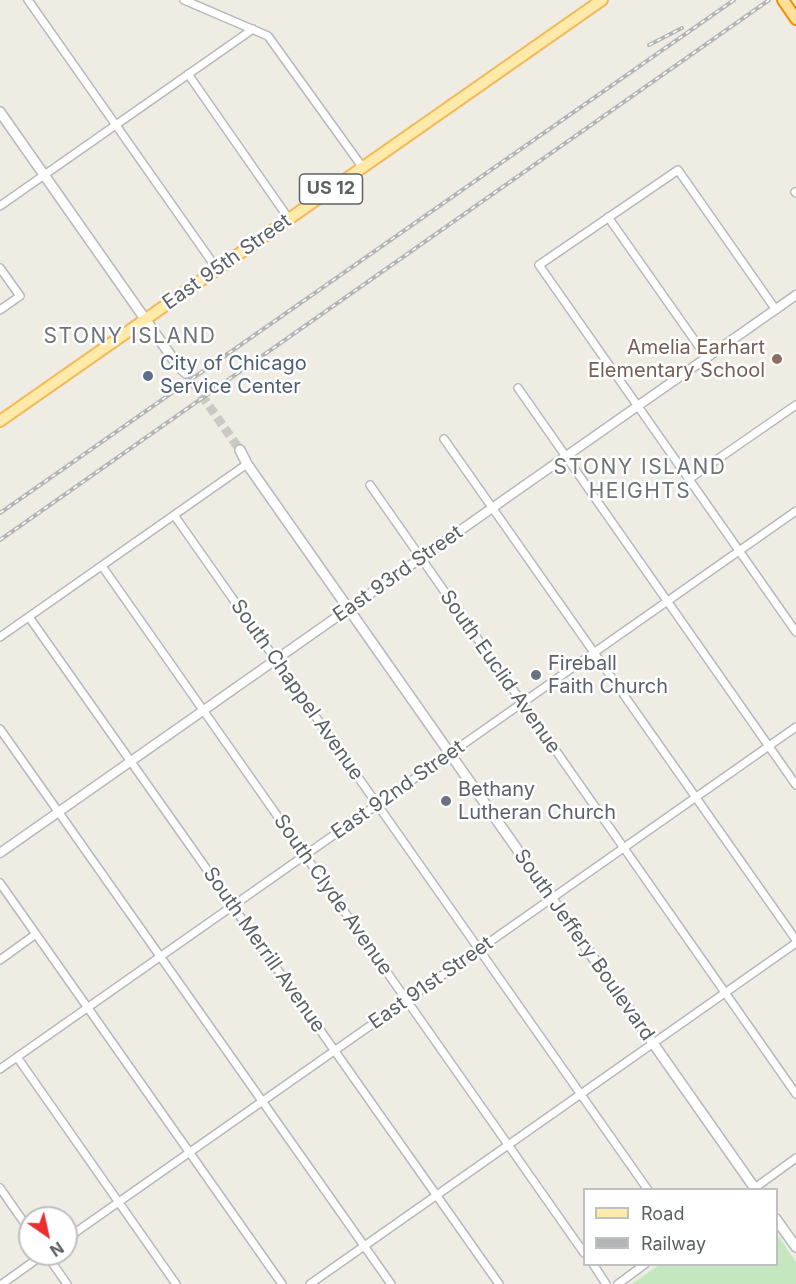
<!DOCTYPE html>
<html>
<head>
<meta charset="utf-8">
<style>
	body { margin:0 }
	#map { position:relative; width:796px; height:1284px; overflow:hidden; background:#efece4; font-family:Inter,sans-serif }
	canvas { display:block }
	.legend { position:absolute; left:583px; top:1188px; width:195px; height:78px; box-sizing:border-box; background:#fff; border:2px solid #bec0c1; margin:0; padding:8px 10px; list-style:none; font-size:18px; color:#5c6165 }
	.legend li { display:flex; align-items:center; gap:12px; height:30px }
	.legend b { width:30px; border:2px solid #bec0c1 }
	.north { position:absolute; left:18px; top:1206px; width:60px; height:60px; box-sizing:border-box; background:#fff; border:2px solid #bec0c1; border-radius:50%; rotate:146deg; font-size:16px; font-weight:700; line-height:24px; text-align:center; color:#5c6165 }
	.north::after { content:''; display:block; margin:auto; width:21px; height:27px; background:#ec2e30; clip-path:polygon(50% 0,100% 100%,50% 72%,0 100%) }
</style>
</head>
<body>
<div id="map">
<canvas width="796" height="1284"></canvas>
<ul class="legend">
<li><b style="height:8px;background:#ffeaa9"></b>Road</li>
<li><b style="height:8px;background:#b3b4b5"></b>Railway</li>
</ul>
<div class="north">N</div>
</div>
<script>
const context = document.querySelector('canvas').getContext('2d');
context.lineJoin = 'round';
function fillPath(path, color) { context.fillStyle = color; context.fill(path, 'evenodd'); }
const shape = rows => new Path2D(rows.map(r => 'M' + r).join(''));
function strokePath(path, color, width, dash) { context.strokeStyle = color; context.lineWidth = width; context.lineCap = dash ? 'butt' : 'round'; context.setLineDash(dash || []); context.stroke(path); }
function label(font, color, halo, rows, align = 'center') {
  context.font = font + ' Inter,sans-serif'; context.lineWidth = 5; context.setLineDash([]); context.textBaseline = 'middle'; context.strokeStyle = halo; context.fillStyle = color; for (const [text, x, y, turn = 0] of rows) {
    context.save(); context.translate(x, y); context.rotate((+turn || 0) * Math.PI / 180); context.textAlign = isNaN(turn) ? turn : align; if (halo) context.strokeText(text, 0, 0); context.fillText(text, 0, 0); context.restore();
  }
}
const green = shape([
	[777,1234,796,1262,796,1284,632,1284,659,1265,776,1264]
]);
const secondaryTunnel = shape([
	[186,373,240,450]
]);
const minor = shape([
	[28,0,217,269],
	[184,0,268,36,363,168],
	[188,74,289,219],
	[795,192,796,193],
	[0,206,253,29],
	[608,217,707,358],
	[0,268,20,296,0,310],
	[776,310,678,170,539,265,796,632],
	[518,388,796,785],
	[444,439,796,940],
	[689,479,796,405],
	[370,485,796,1094],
	[174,515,648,1190],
	[102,566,584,1253],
	[29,617,499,1284],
	[0,637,247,464],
	[0,729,391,1284],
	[0,883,282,1284],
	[0,960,36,934],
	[17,1057,176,1284],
	[0,1069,796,511],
	[0,1188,30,1231],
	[752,1190,796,1158],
	[66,1239,796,727],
	[46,1254,67,1284],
	[593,1264,606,1284],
	[2,1284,44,1254],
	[310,1284,796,943],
	[618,1284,645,1264]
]);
const tertiary = shape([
	[0,853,796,295]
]);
const secondary = shape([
	[0,112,178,366,186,373],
	[240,450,247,464,756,1190],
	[776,1219,796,1247]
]);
const primary = shape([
	[0,421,602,0]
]);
const trunk = shape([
	[783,0,796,19]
]);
const rail = shape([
	[649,45,682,28],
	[0,513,734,0],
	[0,540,769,0]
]);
const markers = [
	[777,359,6,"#8d6e63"],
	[148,376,6,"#5c6f8a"],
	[536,675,6,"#6b7280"],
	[446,801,6,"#6b7280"]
];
const shields = [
	[331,189,63]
];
const shieldNames = [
	["US 12",331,189]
];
const streetNames = [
	["East 95th Street",227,262,-35],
	["East 93rd Street",398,574,-35],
	["South Euclid Avenue",500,672,55],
	["South Chappel Avenue",297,690,55],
	["East 92nd Street",398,790,-35],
	["South Clyde Avenue",333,895,55],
	["South Jeffery Boulevard",584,945,55],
	["South Merrill Avenue",264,950,55],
	["East 91st Street",431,983,-35]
];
const educationNames = [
	["Amelia Earhart",765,348],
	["Elementary School",765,371]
];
const serviceNames = [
	["City of Chicago",160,364],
	["Service Center",160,387]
];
const worshipNames = [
	["Fireball",548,664],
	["Faith Church",548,687],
	["Bethany",458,790],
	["Lutheran Church",458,813]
];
const neighbourhoodNames = [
	["STONY ISLAND",130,337],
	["STONY ISLAND",640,468],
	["HEIGHTS",640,492]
];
fillPath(green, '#c4e7c0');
strokePath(secondaryTunnel, '#cac9c4', 9, [9, 4.5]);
strokePath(minor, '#b5b8bc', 10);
strokePath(tertiary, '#b5b8bc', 11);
strokePath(secondary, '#b6babf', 12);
strokePath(primary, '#f3ba59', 14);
strokePath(trunk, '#f39200', 14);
strokePath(minor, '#fff', 7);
strokePath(tertiary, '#fff', 8);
strokePath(secondary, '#fff', 9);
strokePath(primary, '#ffeaa9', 10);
strokePath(trunk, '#fee09a', 10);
strokePath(rail, '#b3b4b5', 4);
strokePath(rail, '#fff', 1.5, [4.5]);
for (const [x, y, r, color] of markers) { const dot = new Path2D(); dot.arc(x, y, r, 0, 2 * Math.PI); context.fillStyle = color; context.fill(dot); strokePath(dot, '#fff', 2); }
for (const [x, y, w] of shields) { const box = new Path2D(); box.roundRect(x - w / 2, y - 15, w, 30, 4.5); context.fillStyle = '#fff'; context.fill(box); strokePath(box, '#5c6165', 1.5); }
label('bold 18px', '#5c6165', null, shieldNames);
label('20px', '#5c6165', '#fff', streetNames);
label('20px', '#785e54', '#fff', educationNames, 'right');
label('20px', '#4e5e75', '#fff', serviceNames, 'left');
label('20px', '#5b616d', '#fff', worshipNames, 'left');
context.letterSpacing = '1.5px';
label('21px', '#6d7377', '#fff', neighbourhoodNames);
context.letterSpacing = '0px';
</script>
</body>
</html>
